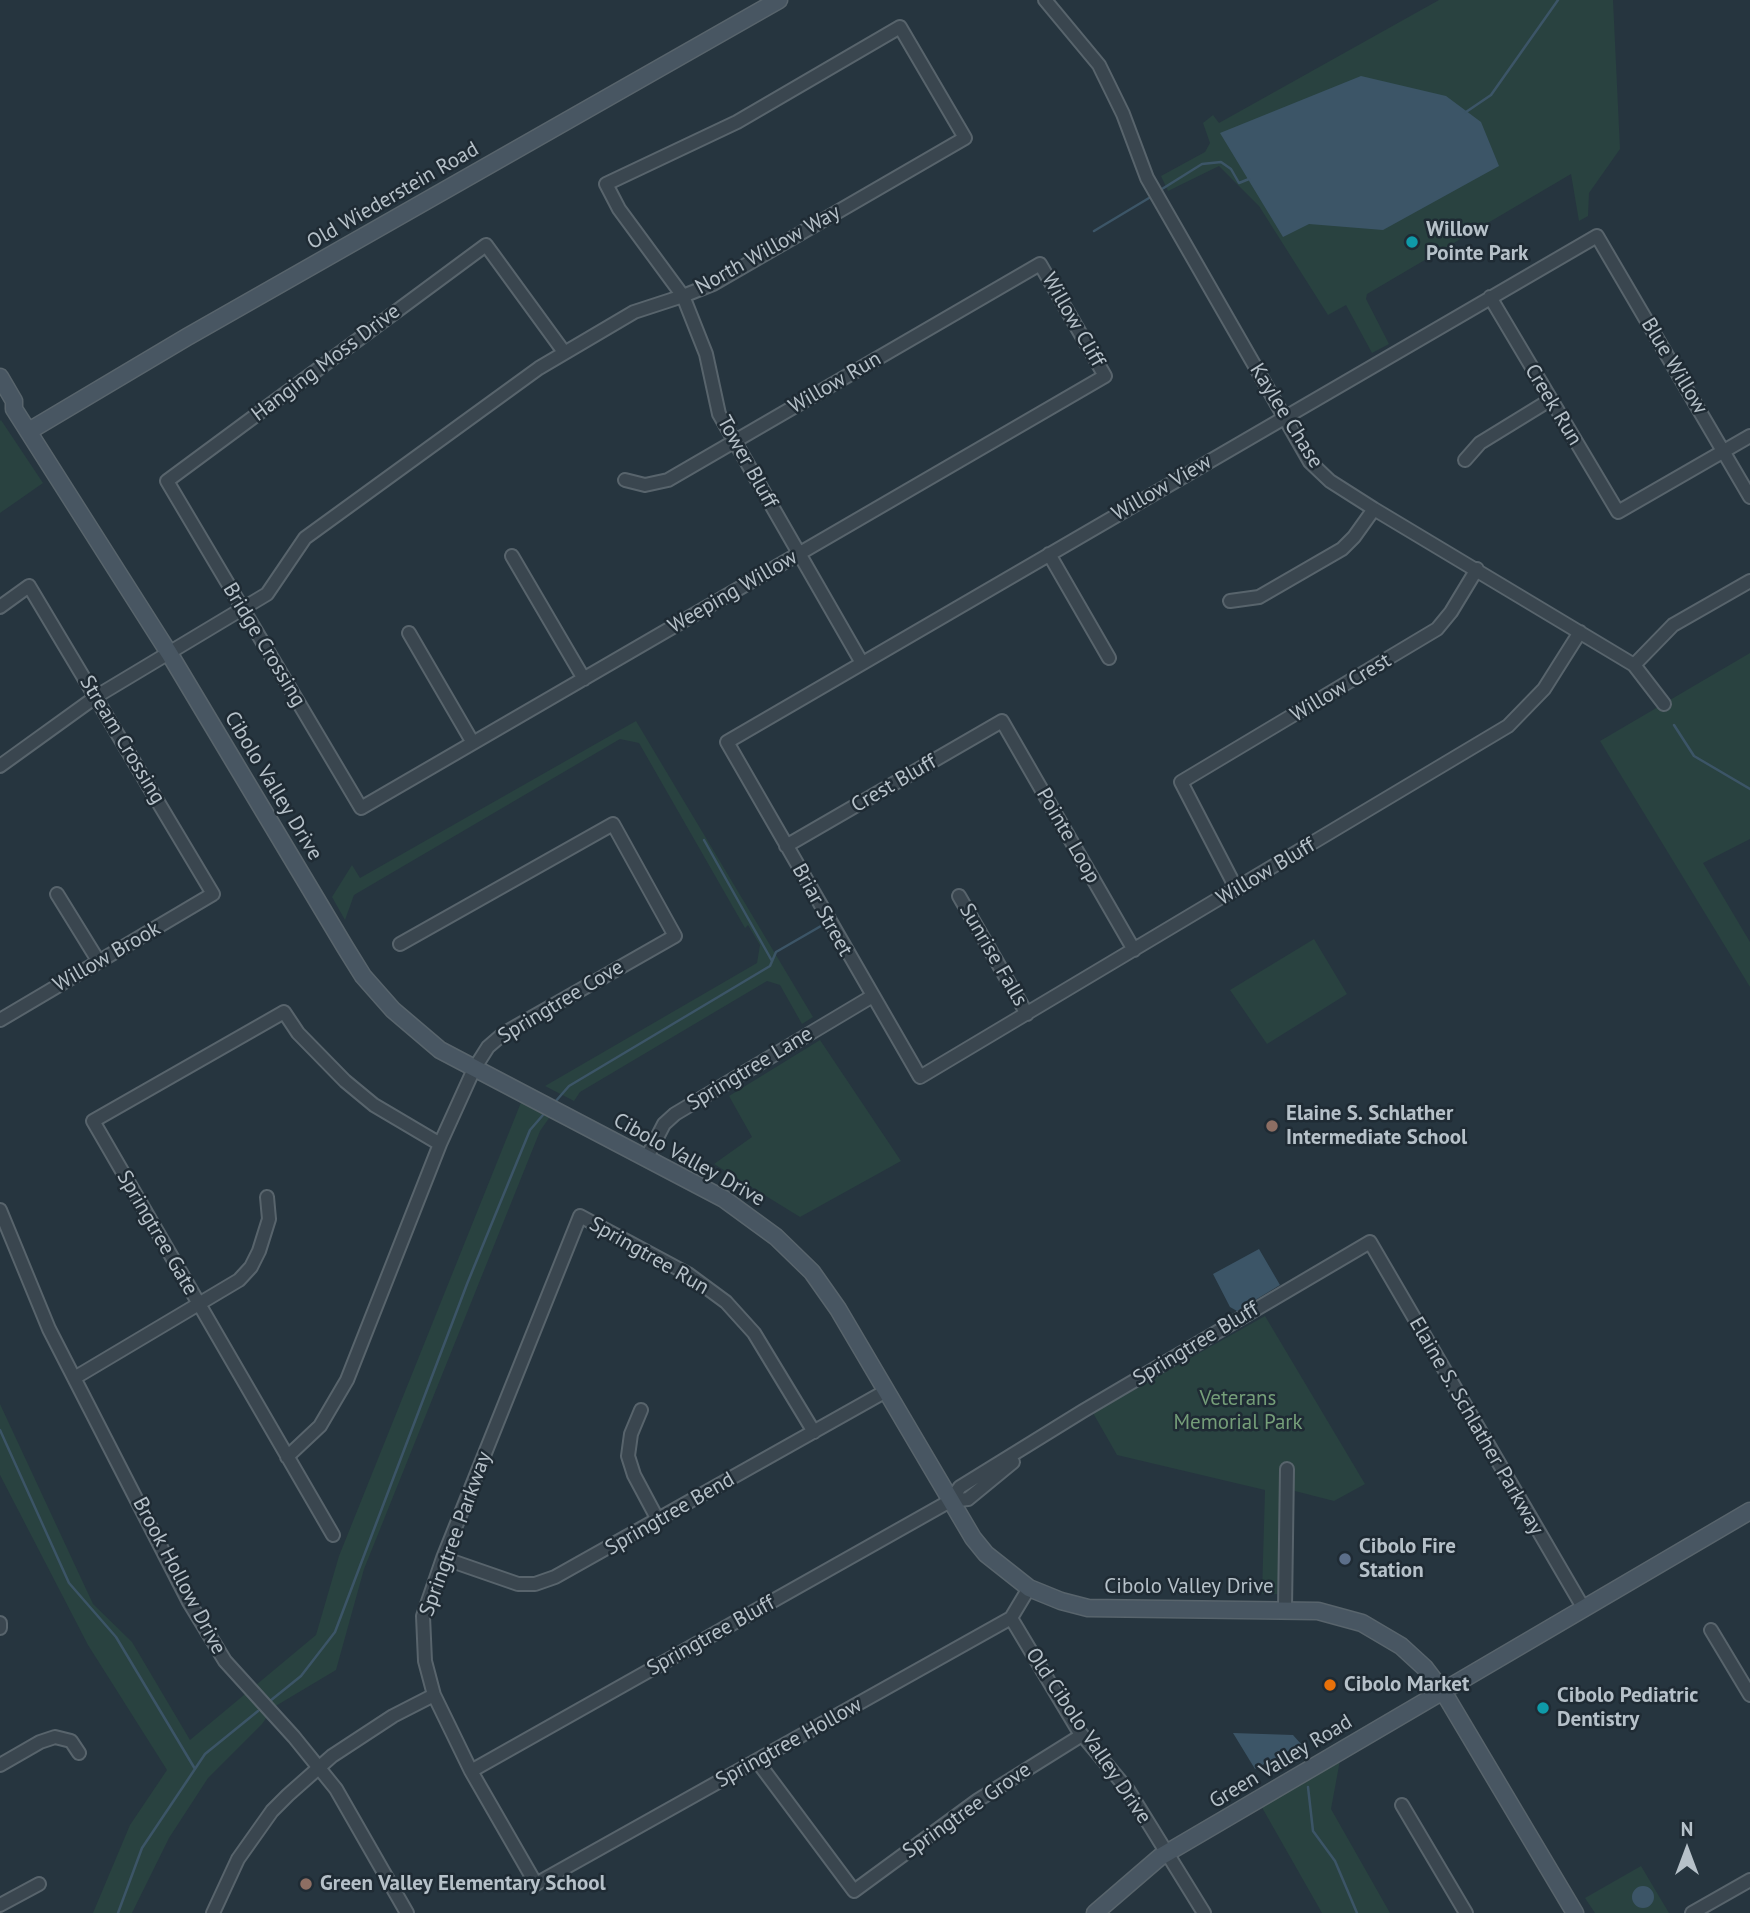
<!DOCTYPE html>
<html>
<head>
<meta charset="utf-8">
<style>
	body { margin:0 }
	#map { position:relative; width:1750px; height:1913px; overflow:hidden; background:#26353f; font-family:"PT Sans",sans-serif }
	canvas { display:block }
	.north { position:absolute; left:1652px; top:1815px; width:70px; height:70px; -webkit-text-stroke:5px #1f2b34; paint-order:stroke; rotate:0deg; font-size:19px; font-weight:700; line-height:28px; text-align:center; color:#b6c1c9 }
	.north::after { content:''; display:block; margin:auto; width:24px; height:32px; background:#b6c1c9; clip-path:polygon(50% 0,100% 100%,50% 72%,0 100%) }
</style>
</head>
<body>
<div id="map">
<canvas width="1750" height="1913"></canvas>
<div class="north">N</div>
</div>
<script>
const context = document.querySelector('canvas').getContext('2d');
context.lineJoin = 'round';
function fillPath(path, color) { context.fillStyle = color; context.fill(path, 'evenodd'); }
const shape = rows => new Path2D(rows.map(r => 'M' + r).join(''));
function strokePath(path, color, width, dash) { context.strokeStyle = color; context.lineWidth = width; context.lineCap = dash ? 'butt' : 'round'; context.setLineDash(dash || []); context.stroke(path); }
function label(font, color, halo, rows, align = 'center') {
  context.font = font + ' "PT Sans",sans-serif'; context.lineWidth = 5; context.setLineDash([]); context.textBaseline = 'middle'; context.strokeStyle = halo; context.fillStyle = color; for (const [text, x, y, turn = 0] of rows) {
    context.save(); context.translate(x, y); context.rotate((+turn || 0) * Math.PI / 180); context.textAlign = isNaN(turn) ? turn : align; if (halo) context.strokeText(text, 0, 0); context.fillText(text, 0, 0); context.restore();
  }
}
const green = shape([
	[1439,0,1613,0,1620,149,1589,193,1588,216,1579,221,1571,174,1367,294,1366,299,1389,344,1372,353,1346,305,1328,315,1259,206,1219,166,1168,191,1161,176,1205,152,1210,143,1203,123,1213,115,1219,123],
	[1,420,43,483,0,513,0,421],
	[1750,653,1750,839,1703,863,1750,942,1750,987,1600,741],
	[636,721,813,1017,802,1024,780,985,767,981,580,1092,574,1101,545,1086,757,963,760,945,748,925,745,928,639,743,620,739,354,895,345,920,332,897,352,865,360,878],
	[1314,939,1347,994,1267,1044,1230,990],
	[820,1040,901,1161,800,1217,714,1164,752,1137,729,1096],
	[524,1095,554,1111,540,1131,364,1569,336,1670,274,1707,262,1724,208,1778,169,1838,132,1913,93,1913,130,1825,167,1770,88,1645,0,1475,0,1404,93,1604,132,1642,190,1740,316,1635,339,1556],
	[1265,1316,1365,1484,1334,1501,1291,1490,1292,1594,1262,1594,1265,1490,1117,1455,1093,1413],
	[1340,1760,1331,1809,1390,1913,1322,1913,1260,1804],
	[1641,1866,1669,1913,1595,1913,1585,1898]
]);
const water = shape([
	[1361,76,1446,96,1481,122,1499,166,1383,230,1309,224,1283,237,1220,133],
	[1259,1249,1280,1285,1237,1311,1230,1307,1213,1274],
	[1233,1733,1293,1735,1301,1744,1255,1769],
	'1632 1897a11 11 0 1 1 22 0a11 11 0 1 1-22 0Z'
]);
const stream = shape([
	[1466,112,1491,95,1558,0],
	[1162,189,1202,164,1221,162,1231,169,1239,183,1249,179],
	[1094,231,1149,198],
	[1674,725,1694,756,1750,789],
	[704,840,772,961],
	[555,1102,569,1086,770,966,776,952,821,926],
	[0,1430,69,1583,116,1637,195,1769],
	[270,1701,301,1676,335,1632,467,1284,530,1130,543,1115],
	[1308,1787,1313,1831,1335,1861,1357,1913],
	[118,1913,142,1848,205,1754,258,1711]
]);
const street = shape([
	[1045,0,1099,65,1123,114,1147,178,1310,462,1330,481,1374,509,1634,665,1664,704],
	[1490,297,1618,512,1750,436],
	[564,352,486,245,167,481,361,808,1105,376,1040,264,668,480,645,485,625,480],
	[1465,460,1480,443,1550,400],
	[1049,554,1109,658],
	[512,556,584,679],
	[1230,601,1259,597,1342,549,1354,537,1374,509],
	[0,607,29,586,213,894,0,1020],
	[1580,632,1544,689,1508,726,920,1077,727,742,1597,236,1750,497],
	[409,633,473,743],
	[1634,665,1673,625,1750,581],
	[0,766,97,696,267,594,305,538,539,368,634,312,683,296,713,284,965,138,900,27,737,122,606,184,619,209,683,296,706,354,719,414,862,663],
	[786,846,1002,721,1134,950],
	[1237,890,1181,782,1437,629,1451,612,1477,569],
	[57,894,99,962],
	[959,896,1027,1014],
	[646,1159,664,1124,675,1114,871,997],
	[0,1210,49,1329,189,1602,225,1661,294,1737,336,1789,407,1913],
	[76,1377,239,1280,251,1267,259,1251,269,1219,267,1197],
	[641,1410,631,1434,628,1456,634,1475,658,1520],
	[814,1432,754,1333,726,1302,688,1274,580,1216,443,1558,423,1616,425,1661,434,1695,471,1771,536,1884,1011,1618,1029,1588],
	[287,1457,320,1426,347,1380,440,1144,474,1069,488,1047,503,1034,675,936,613,824,400,944],
	[950,1501,960,1487,1083,1411,1370,1242,1584,1609],
	[333,1535,93,1121,284,1012,298,1033,345,1081,374,1105,440,1144],
	[443,1558,518,1584,535,1584,555,1577,886,1391],
	[1285,1608,1287,1469],
	[1011,1618,1078,1730,1128,1790,1204,1913],
	[0,1623,0,1628],
	[1711,1630,1750,1695],
	[757,1761,854,1891,978,1800,1082,1735],
	[0,1765,40,1742,55,1737,71,1741,79,1753],
	[471,1771,950,1501,968,1499,1013,1462],
	[1402,1805,1466,1913],
	[0,1905,39,1884],
	[213,1913,238,1859,272,1811,288,1795,332,1756,393,1716,434,1695],
	[1692,1913,1750,1880]
]);
const secondary = shape([
	[0,377,14,401,14,409,169,653,345,947,363,976,393,1010,440,1050,724,1199,776,1237,812,1272,838,1309,973,1538,986,1554,1029,1588,1061,1601,1088,1608,1318,1611,1362,1623,1401,1646,1425,1668,1444,1693,1575,1913],
	[29,431,187,337,779,0],
	[1095,1913,1160,1857,1750,1511]
]);
const markers = [
	[1412,242,7,"#0f9aa8"],
	[1272,1126,7,"#8d6e63"],
	[1345,1559,7,"#5c6f8a"],
	[1330,1685,7,"#e8710a"],
	[1543,1708,7,"#0f9aa8"],
	[306,1884,7,"#8d6e63"]
];
const streetNames = [
	["Old Wiederstein Road",393,196,-30],
	["North Willow Way",768,250,-29],
	["Willow Cliff",1073,320,60],
	["Hanging Moss Drive",326,363,-37],
	["Blue Willow",1674,366,59],
	["Willow Run",835,383,-30],
	["Creek Run",1553,405,59],
	["Kaylee Chase",1286,416,58],
	["Tower Bluff",747,462,61],
	["Willow View",1162,488,-30],
	["Weeping Willow",733,592,-30],
	["Bridge Crossing",264,645,59],
	["Willow Crest",1341,688,-31],
	["Stream Crossing",122,740,59],
	["Crest Bluff",894,784,-30],
	["Cibolo Valley Drive",273,786,59],
	["Pointe Loop",1068,836,60],
	["Willow Bluff",1266,872,-31],
	["Briar Street",822,910,61],
	["Sunrise Falls",993,955,60],
	["Willow Brook",107,957,-30],
	["Springtree Cove",561,1002,-31],
	["Springtree Lane",750,1069,-31],
	["Cibolo Valley Drive",689,1160,29],
	["Springtree Gate",157,1233,60],
	["Springtree Run",649,1256,30],
	["Springtree Bluff",1196,1344,-31],
	["Elaine S. Schlather Parkway",1476,1426,60],
	["Springtree Bend",670,1514,-30],
	["Springtree Parkway",456,1534,-70],
	["Brook Hollow Drive",179,1576,62],
	["Cibolo Valley Drive",1189,1587],
	["Springtree Bluff",711,1636,-29],
	["Old Cibolo Valley Drive",1088,1736,56],
	["Springtree Hollow",789,1743,-29],
	["Green Valley Road",1281,1762,-31],
	["Springtree Grove",967,1811,-35]
];
const poiNames = [
	["Willow",1426,230],
	["Pointe Park",1426,254],
	["Elaine S. Schlather",1286,1114],
	["Intermediate School",1286,1138],
	["Cibolo Fire",1359,1547],
	["Station",1359,1571],
	["Cibolo Market",1344,1685],
	["Cibolo Pediatric",1557,1696],
	["Dentistry",1557,1720],
	["Green Valley Elementary School",320,1884]
];
const parkNames = [
	["Veterans",1238,1399],
	["Memorial Park",1238,1423]
];
fillPath(green, '#294240');
fillPath(water, '#3c5567');
strokePath(stream, '#3c5567', 2.5);
strokePath(street, '#58646c', 16);
strokePath(secondary, '#58646c', 19);
strokePath(street, '#3a464f', 12);
strokePath(secondary, '#485662', 16);
for (const [x, y, r, color] of markers) { const dot = new Path2D(); dot.arc(x, y, r, 0, 2 * Math.PI); context.fillStyle = color; context.fill(dot); strokePath(dot, '#1f2b34', 2.5); }
label('21px', '#b6c1c9', '#1f2b34', streetNames);
label('bold 21px', '#b6c1c9', '#1f2b34', poiNames, 'left');
label('21px', '#759e79', '#1f2b34', parkNames);
</script>
</body>
</html>
